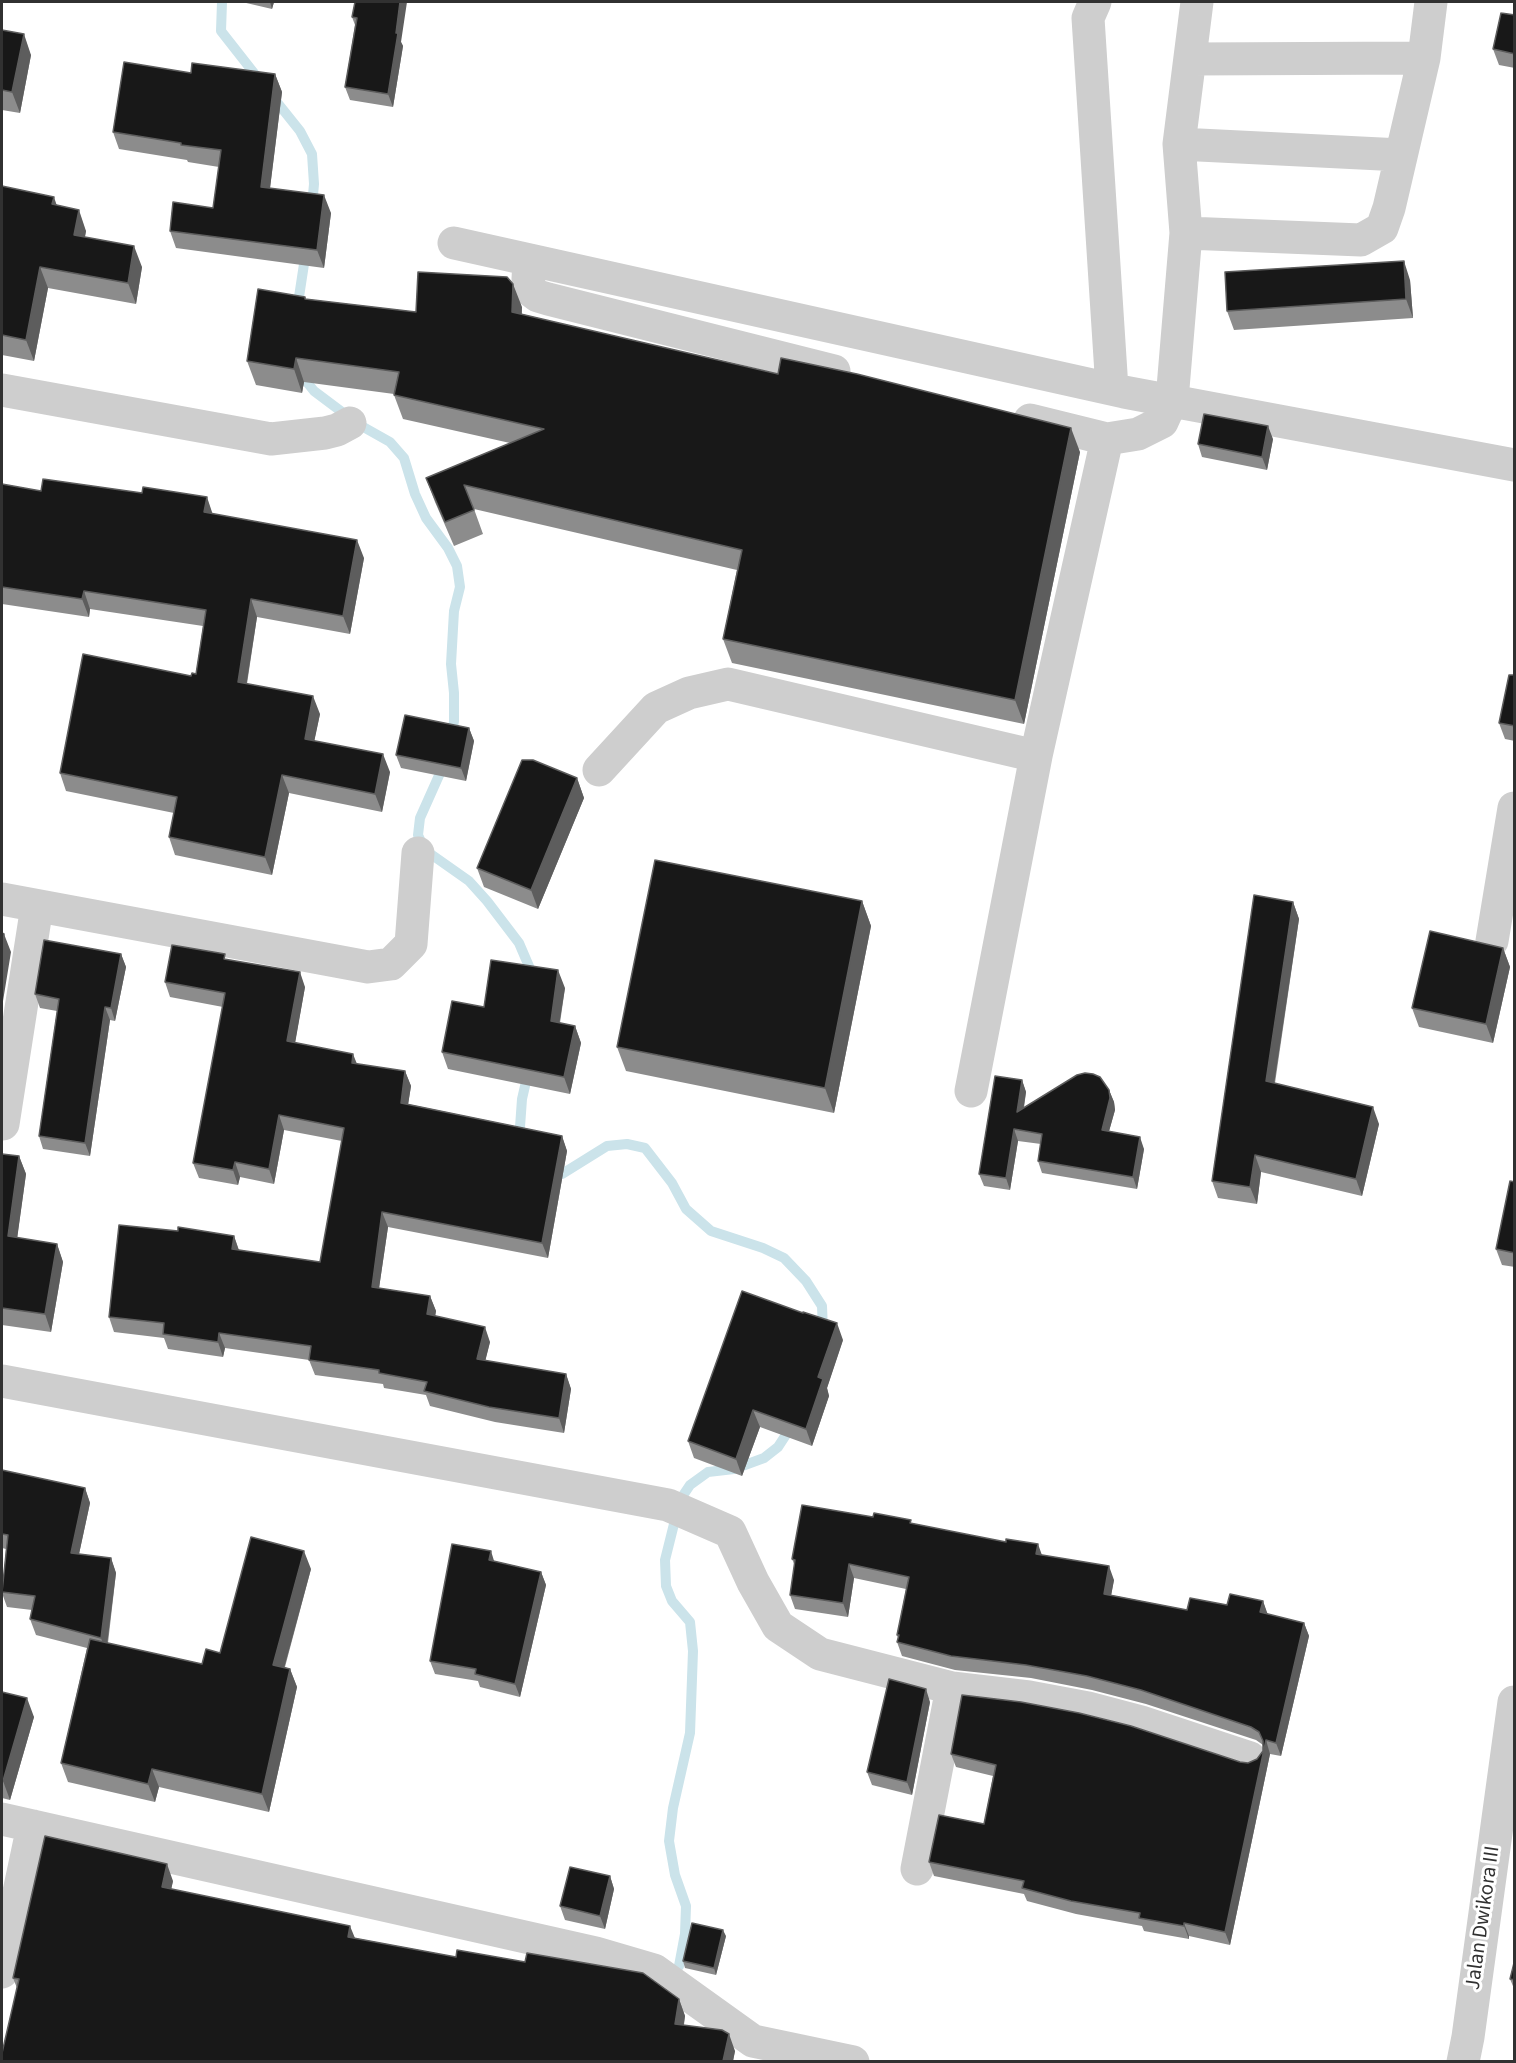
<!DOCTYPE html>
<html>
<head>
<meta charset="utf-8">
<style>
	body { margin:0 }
	#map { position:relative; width:1516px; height:2063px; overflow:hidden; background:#fff; font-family:"Source Sans 3",sans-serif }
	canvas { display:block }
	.frame { position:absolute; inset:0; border:3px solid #313131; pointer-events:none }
</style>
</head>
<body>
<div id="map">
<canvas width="1516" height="2063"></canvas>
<div class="frame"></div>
</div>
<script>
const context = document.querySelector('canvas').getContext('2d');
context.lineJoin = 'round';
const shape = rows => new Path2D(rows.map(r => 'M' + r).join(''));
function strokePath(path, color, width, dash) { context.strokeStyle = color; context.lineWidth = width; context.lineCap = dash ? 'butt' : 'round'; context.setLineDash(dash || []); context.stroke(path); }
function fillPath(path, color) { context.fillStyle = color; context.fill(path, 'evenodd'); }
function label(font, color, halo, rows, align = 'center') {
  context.font = font + ' "Source Sans 3",sans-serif'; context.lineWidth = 6; context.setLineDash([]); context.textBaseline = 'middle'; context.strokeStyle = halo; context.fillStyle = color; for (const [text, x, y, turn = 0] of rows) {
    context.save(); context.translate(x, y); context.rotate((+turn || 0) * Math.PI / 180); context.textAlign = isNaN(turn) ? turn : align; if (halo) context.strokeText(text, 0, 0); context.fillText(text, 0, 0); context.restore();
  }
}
const stream = shape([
	[222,2,221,31,261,82],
	[272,96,300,131,312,154,314,184,312,206],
	[297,310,306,251],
	[298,371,314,391,358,424,390,442,404,458,415,494,426,518,448,548,457,566,460,587,454,611,451,664,454,693,454,721,451,739],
	[445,762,420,818,418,835,425,850,469,881,487,901,519,943,534,978],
	[519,1141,522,1099,528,1073],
	[549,1178,562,1174,607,1146,627,1144,645,1148,672,1183,686,1209,711,1231,763,1248,784,1258,806,1281,822,1306,823,1331],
	[670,1977,679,1966,685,1934,686,1906,675,1875,669,1841,673,1808,690,1733,693,1651,690,1622,672,1601,666,1586,665,1560,680,1500,690,1485,708,1472,734,1469,764,1458,778,1447,793,1424]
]);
const minor = shape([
	[1095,2,1088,18,1112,389],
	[1190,59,1424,58],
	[1179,144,1401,155],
	[1186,233,1361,240,1382,228,1389,208,1424,58,1431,2],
	[454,243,1124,392,1514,465],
	[529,261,528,279,530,290,538,296,548,299,834,371],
	[2,390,271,439,325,433,337,430,350,423],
	[1030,420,1107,439,1138,434,1162,422,1172,400,1186,233,1179,144,1197,2],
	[599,770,656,708,689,693,728,684,1036,756],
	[2,899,368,967,391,964,411,944,418,853],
	[1492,941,1514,808],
	[971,1091,1036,756,1107,439],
	[3,1124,37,906],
	[2,1381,668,1505,730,1532,753,1582,778,1626,820,1654,952,1688,1029,1697,1088,1708,1141,1722,1250,1758],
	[2,1819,596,1953,654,1970,753,2041,853,2062],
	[917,1869,952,1688],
	[2,1972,33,1826],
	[1463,2062,1468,2037,1514,1702]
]);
const wall = shape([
	[242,2,274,2,272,9],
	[355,2,401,42,403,46,393,107,350,100,345,87,355,25,352,17],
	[1515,15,1515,68,1499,65,1493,49],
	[2,30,31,55,20,113,2,110],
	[191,73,275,74,282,92,270,188,331,213,324,268,176,248,170,231,213,208,219,167,188,162,187,160,119,149,113,132],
	[2,186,57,205,86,231,85,237,142,267,136,304,48,288,34,361,2,355],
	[1410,280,1413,318,1234,330,1227,311],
	[305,297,306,299,416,312,522,307,522,314,1080,452,1024,724,732,663,723,639,737,570,474,509,483,534,454,546,435,502,426,478,510,443,403,419,394,395,394,394,304,382,302,393,256,385,247,361],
	[1273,439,1267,470,1202,457,1198,444],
	[2,484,41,491,213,514,364,558,350,634,257,617,247,684,320,714,314,741,390,772,382,812,289,793,272,875,175,855,169,837,174,813,66,791,60,773,191,676,196,674,203,626,90,609,89,617,2,604],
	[1515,675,1515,741,1505,739,1499,723],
	[469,728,474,741,466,781,401,768,396,755],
	[577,778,584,798,538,909,484,887,477,868],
	[862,901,871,926,834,1113,626,1071,617,1047],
	[1293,902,1299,919,1275,1083,1379,1124,1362,1196,1261,1172,1257,1204,1218,1198,1212,1181],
	[1503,948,1510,967,1493,1043,1419,1027,1412,1008],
	[121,954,126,967,115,1021,110,1020,90,1156,43,1149,39,1136,57,1011,40,1008,35,994],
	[226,959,305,987,295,1042,357,1064,405,1071,411,1086,408,1104,562,1136,567,1151,548,1258,388,1227,379,1288,430,1296,436,1311,435,1316,490,1342,485,1361,566,1374,571,1389,564,1433,495,1422,430,1406,426,1395,384,1388,383,1384,315,1375,309,1360,225,1348,223,1357,168,1349,164,1338,114,1332,109,1317,178,1231,234,1236,239,1250,320,1262,342,1141,284,1130,274,1184,240,1177,238,1185,199,1178,193,1163,223,1007,170,997,165,982],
	[565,988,560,1023,575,1026,581,1043,570,1094,448,1069,442,1052,484,1007],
	[1022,1080,1026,1092,1024,1108,1109,1090,1114,1102,1115,1110,1109,1131,1144,1149,1137,1189,1042,1173,1038,1161,1041,1144,1018,1141,1010,1190,984,1186,979,1174],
	[2,1154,19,1156,26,1174,17,1238,57,1244,63,1262,51,1332,2,1325],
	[1515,1182,1515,1267,1502,1265,1496,1249],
	[843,1340,827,1388,829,1396,812,1446,760,1427,742,1476,694,1458,688,1441],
	[2,1470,85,1488,90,1503,79,1554,111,1558,116,1573,108,1643,202,1664,220,1653,311,1569,285,1667,290,1669,297,1687,269,1812,159,1787,155,1802,68,1782,61,1763,87,1648,36,1635,30,1619,32,1610,7,1607,2,1593,6,1549,2,1548],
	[873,1517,911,1523,1042,1555,1114,1580,1111,1595,1187,1610,1263,1601,1267,1614,1304,1623,1309,1636,1281,1756,1270,1754,1230,1945,1189,1936,1189,1939,1144,1931,1142,1926,1076,1914,1027,1901,1024,1894,934,1876,929,1862,984,1824,993,1776,956,1767,951,1754,1248,1763,1257,1759,1263,1751,1263,1745,1256,1740,1146,1704,1092,1690,1031,1678,955,1670,902,1656,897,1642,898,1638,897,1635,906,1589,854,1578,848,1617,795,1609,790,1595,795,1566,792,1559],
	[494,1561,541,1572,546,1585,520,1697,480,1687,478,1681,435,1674,430,1661],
	[2,1692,34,1717,10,1800,2,1798],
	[930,1702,912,1795,872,1785,867,1772],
	[610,1876,614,1889,605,1929,565,1920,560,1906],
	[173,1881,171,1889,355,1938,679,1999,685,2016,684,2025,735,2051,733,2061,2,2061,17,1988,13,1978],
	[726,1936,716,1975,685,1968,683,1961],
	[1515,1959,1515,1991,1510,1979]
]);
const shadedWall = shape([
	[270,2,274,2,272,9],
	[400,2,407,2,401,42,403,46,393,107,388,94],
	[24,34,31,55,20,113,12,92],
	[275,74,282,92,268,204,261,187],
	[324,195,331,213,324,268,317,250],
	[54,197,61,218,52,204],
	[79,210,86,231,81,256,74,235],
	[134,246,142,267,136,304,128,283],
	[1404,261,1410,280,1413,318,1406,299],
	[40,267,48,288,34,361,26,340],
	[513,284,522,307,520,336,512,312],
	[296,358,304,382,302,393,294,369],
	[1268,426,1273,439,1267,470,1262,457],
	[1071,428,1080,452,1024,724,1015,700],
	[207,497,213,515,204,512],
	[357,540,364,558,350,634,343,616],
	[84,591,90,609,89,617,82,599],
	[251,599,257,617,244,700,238,682],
	[313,696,320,714,311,757,305,739],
	[469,728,474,741,466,781,461,768],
	[383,754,390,772,382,812,375,794],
	[282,775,289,793,272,875,265,857],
	[577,778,584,798,538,909,531,890],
	[862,901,871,926,834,1113,825,1088],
	[1293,902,1299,919,1272,1098,1266,1081],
	[4,934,11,952,3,1001,2,996,2,952],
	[1503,948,1510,967,1493,1043,1486,1024],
	[121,954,126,967,115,1021,111,1008],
	[558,970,565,988,557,1038,551,1021],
	[300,972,305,987,293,1055,287,1041],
	[105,1007,110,1020,90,1156,85,1143],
	[575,1026,581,1043,570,1094,564,1077],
	[353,1054,359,1069,352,1063],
	[405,1071,411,1086,406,1118,401,1103],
	[1022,1080,1026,1092,1021,1124,1017,1112],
	[1109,1090,1114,1102,1115,1110,1106,1142,1102,1130],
	[1373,1107,1379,1124,1362,1196,1356,1179],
	[279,1115,284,1130,274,1184,269,1169],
	[1014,1129,1018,1141,1010,1190,1006,1178],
	[562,1136,567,1151,548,1258,542,1243],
	[1140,1137,1144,1149,1137,1189,1133,1177],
	[1255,1155,1261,1172,1257,1204,1250,1187],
	[19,1156,26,1174,15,1254,8,1236],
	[235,1162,240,1177,238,1185,233,1170],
	[382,1212,388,1227,377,1302,372,1287],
	[234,1236,239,1251,232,1249],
	[57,1244,63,1262,51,1332,45,1314],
	[430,1296,436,1311,433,1329,427,1314],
	[837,1323,843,1340,827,1388,829,1396,812,1446,806,1429,818,1377],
	[485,1327,490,1342,482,1374,477,1359],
	[219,1333,225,1348,223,1357,218,1342],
	[566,1374,571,1389,564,1433,559,1418],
	[753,1410,760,1427,742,1476,736,1459],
	[85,1488,90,1503,76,1568,71,1553],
	[1038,1544,1043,1558,1036,1554],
	[304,1551,311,1569,280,1683,273,1665],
	[491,1551,495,1564,489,1560],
	[111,1558,116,1573,106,1653,101,1638],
	[849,1564,854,1578,848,1617,843,1603],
	[1109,1566,1114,1580,1109,1607,1104,1594],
	[541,1572,546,1585,520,1697,515,1684],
	[1263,1601,1268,1615,1260,1612],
	[1304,1623,1309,1636,1281,1756,1276,1743],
	[290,1669,297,1687,269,1812,262,1794],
	[926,1689,930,1702,912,1795,907,1782],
	[27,1698,34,1717,10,1800,3,1781],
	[1266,1740,1270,1754,1230,1945,1225,1932],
	[152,1769,159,1787,155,1802,148,1784],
	[167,1864,173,1881,168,1904,162,1887],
	[610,1876,614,1889,605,1929,600,1916],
	[1184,1923,1189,1936,1189,1939,1184,1926],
	[350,1926,357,1943,348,1937],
	[723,1930,726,1936,716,1975,714,1968],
	[679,1999,685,2016,681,2041,675,2024],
	[729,2034,735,2051,733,2061,723,2061]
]);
const building = shape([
	[355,2,400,2,396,33,398,33,388,94,345,87,357,18,352,17,355,2],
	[1501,13,1515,15,1515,54,1493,49,1501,13],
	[2,30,24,34,12,92,2,90,2,30],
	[124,62,191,73,192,63,275,74,261,187,324,195,317,250,170,231,173,202,213,208,221,150,181,145,181,143,113,132,124,62],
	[2,186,54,197,52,204,79,210,74,235,134,246,128,283,40,267,26,340,2,335,2,186],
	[1404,261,1406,299,1227,311,1225,272,1404,261],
	[418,272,507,277,513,284,512,312,778,374,781,358,857,374,1071,428,1015,700,723,639,742,550,464,485,474,510,445,522,426,478,544,429,394,395,399,372,296,358,294,369,247,361,258,289,305,297,305,299,416,312,418,272],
	[1204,414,1268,426,1262,457,1198,444,1204,414],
	[43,479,142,493,143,487,207,497,204,512,357,540,343,616,251,599,238,682,313,696,305,739,383,754,375,794,282,775,265,857,169,837,177,797,60,773,83,654,191,676,192,673,196,674,206,610,84,591,82,599,2,587,2,484,41,491,43,479],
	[1509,675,1515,675,1515,726,1499,723,1509,675],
	[405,715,469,728,461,768,396,755,405,715],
	[522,760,533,760,577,778,531,890,477,868,522,760],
	[655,860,862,901,825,1088,617,1047,655,860],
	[1254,895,1293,902,1266,1081,1373,1107,1356,1179,1255,1155,1250,1187,1212,1181,1254,895],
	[1430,931,1503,948,1486,1024,1412,1008,1430,931],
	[2,933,4,934,2,952,2,933],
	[44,940,121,954,111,1008,105,1007,85,1143,39,1136,59,999,35,994,44,940],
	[172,945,225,954,224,959,300,972,287,1041,353,1054,352,1063,405,1071,401,1103,562,1136,542,1243,382,1212,372,1287,430,1296,427,1314,485,1327,477,1359,566,1374,559,1418,489,1407,424,1391,427,1382,379,1373,379,1370,309,1360,311,1346,219,1333,218,1342,163,1334,164,1323,109,1317,119,1225,178,1231,178,1227,234,1236,232,1249,320,1262,344,1128,279,1115,269,1169,235,1162,233,1170,193,1163,225,993,165,982,172,945],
	[491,960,558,970,551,1021,575,1026,564,1077,442,1052,452,1001,484,1007,491,960],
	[1085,1073,1093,1074,1100,1077,1109,1090,1110,1098,1102,1130,1140,1137,1133,1177,1038,1161,1042,1134,1014,1129,1006,1178,979,1174,995,1076,1022,1080,1017,1112,1077,1075,1085,1073],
	[2,1154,19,1156,8,1236,57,1244,45,1314,2,1308,2,1154],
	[1510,1181,1515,1182,1515,1253,1496,1249,1510,1181],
	[742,1291,803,1313,803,1312,837,1323,818,1377,823,1379,806,1429,753,1410,736,1459,688,1441,742,1291],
	[2,1470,85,1488,71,1553,111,1558,101,1638,30,1619,35,1596,2,1592,8,1535,2,1534,2,1470],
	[802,1505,873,1517,874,1513,911,1520,910,1523,1006,1542,1006,1539,1038,1544,1036,1554,1109,1566,1104,1594,1187,1610,1190,1598,1227,1605,1230,1594,1263,1601,1260,1612,1304,1623,1276,1743,1266,1740,1225,1932,1184,1923,1184,1926,1139,1918,1140,1913,1071,1901,1022,1888,1024,1881,929,1862,939,1815,984,1824,996,1765,951,1754,962,1695,1021,1702,1079,1713,1131,1726,1240,1762,1248,1763,1257,1759,1263,1751,1263,1741,1259,1732,1251,1727,1141,1690,1087,1676,1026,1665,951,1656,897,1642,899,1635,897,1635,909,1577,849,1564,843,1603,790,1595,795,1560,792,1559,802,1505],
	[251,1537,304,1551,273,1665,290,1669,262,1794,152,1769,148,1784,61,1763,90,1639,202,1664,206,1649,220,1653,251,1537],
	[452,1544,491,1551,489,1560,541,1572,515,1684,475,1674,476,1669,430,1661,452,1544],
	[889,1679,926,1689,907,1782,867,1772,889,1679],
	[2,1692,27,1698,3,1781,2,1780,2,1692],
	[45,1836,167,1864,162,1887,350,1926,348,1937,456,1957,457,1950,525,1962,527,1953,643,1973,679,1999,675,2024,722,2030,729,2034,723,2061,2,2061,2,2053,19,1979,13,1978,45,1836],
	[570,1867,610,1876,600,1916,560,1906,570,1867],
	[692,1923,723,1930,714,1968,683,1961,692,1923],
	[1515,1959,1515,1980,1510,1979,1515,1959]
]);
const streetNames = [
	["Jalan Dwikora III",1484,1918,-82]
];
strokePath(stream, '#cbe3ea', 10);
strokePath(minor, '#cecece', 33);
fillPath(wall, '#8c8c8c');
fillPath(shadedWall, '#5d5d5d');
fillPath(building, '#181818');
strokePath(building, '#5d5d5d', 1.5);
label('21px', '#313131', '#fff', streetNames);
</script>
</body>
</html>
